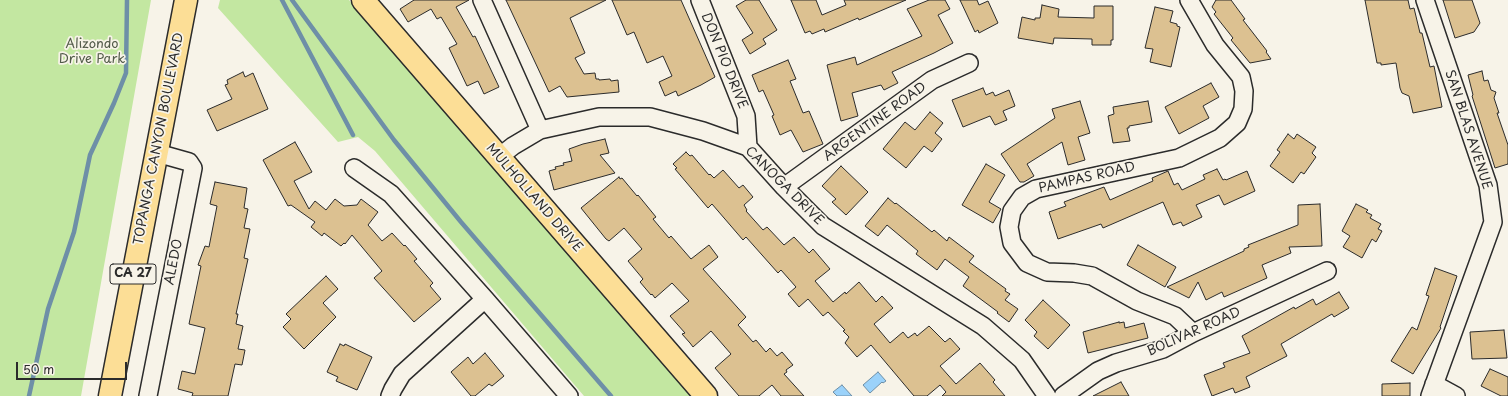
<!DOCTYPE html>
<html>
<head>
<meta charset="utf-8">
<style>
	body { margin:0 }
	#map { position:relative; width:1508px; height:396px; overflow:hidden; background:#f7f3e8; font-family:"Playpen Sans",sans-serif }
	canvas { display:block }
	.scale { position:absolute; left:16px; top:362px; width:111px; height:18px; box-sizing:border-box; border:2px solid #2b2b2b; border-top:0; padding-left:5px; font-size:12px; line-height:14px; white-space:nowrap; color:#2b2b2b; -webkit-text-stroke:3px #f7f3e8; paint-order:stroke }
</style>
</head>
<body>
<div id="map">
<canvas width="1508" height="396"></canvas>
<div class="scale">50 m</div>
</div>
<script>
const context = document.querySelector('canvas').getContext('2d');
context.lineJoin = 'round';
function fillPath(path, color) { context.fillStyle = color; context.fill(path, 'evenodd'); }
const shape = rows => new Path2D(rows.map(r => 'M' + r).join(''));
function strokePath(path, color, width, dash) { context.strokeStyle = color; context.lineWidth = width; context.lineCap = dash ? 'butt' : 'round'; context.setLineDash(dash || []); context.stroke(path); }
function label(font, color, halo, rows, align = 'center') {
  context.font = font + ' "Playpen Sans",sans-serif'; context.lineWidth = 3.5; context.setLineDash([]); context.textBaseline = 'middle'; context.strokeStyle = halo; context.fillStyle = color; for (const [text, x, y, turn = 0] of rows) {
    context.save(); context.translate(x, y); context.rotate((+turn || 0) * Math.PI / 180); context.textAlign = isNaN(turn) ? turn : align; if (halo) context.strokeText(text, 0, 0); context.fillText(text, 0, 0); context.restore();
  }
}
const green = shape([
	[0,0,151,0,81,396,0,396],
	[220,0,349,0,693,396,584,396,375,151,358,137,338,142,218,8]
]);
const water = shape([
	[878,372,886,381,883,383,882,382,870,393,863,385,878,372],
	[842,385,852,396,837,396,833,392,842,385]
]);
const stream = shape([
	[282,0,353,135],
	[292,0,394,140,461,222,611,396],
	[29,396,48,309,74,232,90,155,114,103,126,73,127,0]
]);
const building = shape([
	[414,0,469,0,456,7,473,37,475,36,499,87,484,94,478,81,467,86,449,48,457,44,441,17,437,19,431,9,408,22,400,9,414,0],
	[506,0,606,0,570,18,585,53,575,58,584,74,595,73,596,79,599,79,599,80,610,79,611,81,618,80,619,92,567,97,560,86,549,92,506,0],
	[612,0,681,0,715,77,701,85,678,96,676,91,665,96,659,82,672,76,663,56,647,63,634,32,627,35,612,0],
	[746,0,759,0,777,30,763,39,766,44,750,54,742,40,753,33,736,6,746,0],
	[791,0,816,0,822,15,846,5,844,0,906,0,859,20,858,18,825,32,824,29,812,34,810,31,805,33,791,0],
	[929,0,945,0,950,9,938,15,953,43,934,53,892,72,898,83,884,90,881,85,852,93,858,116,841,121,827,65,855,57,857,65,922,36,907,9,929,0],
	[960,0,977,0,979,5,988,1,998,23,979,33,978,30,975,32,960,0],
	[1216,0,1231,0,1245,19,1243,20,1267,51,1266,52,1271,59,1250,63,1231,40,1233,38,1214,14,1216,12,1212,7,1216,0],
	[1365,0,1408,0,1410,9,1414,8,1420,33,1422,33,1430,67,1434,66,1442,107,1413,113,1409,96,1402,93,1400,88,1396,63,1381,65,1381,63,1377,63,1365,0],
	[1443,0,1472,0,1480,23,1474,32,1455,38,1443,0],
	[1042,5,1059,9,1058,17,1094,18,1094,6,1113,6,1113,40,1111,40,1111,45,1092,45,1092,39,1054,38,1053,44,1018,38,1022,17,1035,20,1035,18,1040,18,1042,5],
	[1155,7,1173,11,1170,22,1177,24,1177,26,1180,27,1171,67,1150,62,1153,49,1145,48,1155,7],
	[788,60,796,79,790,81,803,113,809,111,823,144,803,152,791,130,780,135,772,116,774,115,763,90,759,92,752,75,788,60],
	[1482,71,1484,81,1488,80,1491,90,1496,92,1494,98,1499,113,1497,113,1508,145,1508,164,1495,168,1472,96,1473,95,1468,75,1482,71],
	[243,72,245,77,253,73,268,109,217,131,207,110,232,99,225,85,228,84,227,80,243,72],
	[1211,83,1219,97,1203,106,1209,118,1179,134,1165,107,1211,83],
	[983,88,986,95,993,92,995,96,1009,90,1015,106,1003,111,1007,120,995,125,990,116,963,127,952,100,983,88],
	[1080,101,1090,133,1078,137,1085,160,1068,165,1062,142,1027,164,1034,176,1024,182,1020,182,1001,154,1055,118,1052,109,1080,101],
	[1148,101,1152,122,1129,126,1129,128,1127,128,1130,141,1113,143,1108,116,1114,114,1113,107,1148,101],
	[930,112,943,123,935,133,942,139,932,152,924,146,906,168,883,149,905,122,915,130,930,112],
	[1288,134,1294,139,1297,134,1316,147,1312,153,1316,157,1304,174,1301,172,1293,183,1270,166,1280,152,1277,150,1288,134],
	[605,139,609,153,600,155,615,173,554,190,549,171,556,169,555,167,564,165,563,163,572,161,569,149,583,144,605,139],
	[295,142,312,172,294,181,309,209,315,201,326,210,335,199,344,206,357,205,361,199,378,212,368,225,382,241,392,233,404,246,405,245,417,259,414,261,433,283,430,286,441,299,414,322,374,278,382,271,352,235,345,244,344,243,341,246,324,233,322,236,311,227,315,222,291,205,288,206,263,160,295,142],
	[686,152,690,156,692,155,709,175,710,174,714,178,723,170,739,188,743,185,753,197,744,205,747,210,746,211,763,230,767,227,784,245,794,237,809,253,813,249,830,269,815,281,833,302,845,292,846,294,859,282,876,302,882,296,893,308,874,324,890,343,903,332,908,338,915,333,917,336,929,326,945,342,950,338,960,349,940,366,956,384,980,363,995,380,993,382,1005,396,942,396,946,392,940,385,927,396,914,396,871,345,857,357,845,343,849,337,843,331,845,330,828,312,823,316,808,299,799,307,788,294,796,287,781,270,778,273,746,237,743,240,712,204,708,208,675,169,677,168,673,164,686,152],
	[986,164,1005,175,989,202,1001,209,993,223,962,205,986,164],
	[841,166,868,192,846,215,832,202,836,199,822,186,841,166],
	[1217,169,1223,180,1225,179,1226,180,1247,171,1255,191,1224,205,1219,195,1196,205,1202,217,1183,226,1181,222,1173,225,1163,202,1103,228,1101,224,1058,239,1049,212,1066,206,1064,202,1104,187,1110,200,1153,181,1152,178,1168,171,1174,185,1178,183,1182,190,1205,179,1203,175,1217,169],
	[619,177,620,179,622,178,637,196,638,195,656,217,653,219,669,238,671,236,691,259,709,245,718,257,703,269,746,317,738,325,753,342,756,340,766,352,770,348,777,356,782,352,793,365,786,370,787,372,784,374,804,396,781,396,772,385,759,396,739,396,715,368,731,354,711,331,693,347,690,343,682,334,685,333,670,316,689,301,672,283,655,298,652,294,651,295,640,282,643,279,628,261,642,249,624,228,609,241,606,239,581,208,619,177],
	[215,182,247,188,244,208,248,209,244,228,250,229,244,258,248,259,236,314,238,314,236,324,243,326,238,349,245,350,242,365,235,364,228,396,192,396,193,393,178,389,182,371,195,374,205,328,189,324,201,266,198,265,205,246,209,247,217,206,210,204,215,182],
	[888,198,895,204,896,203,932,232,934,230,947,241,949,237,974,256,969,262,1006,289,1005,291,1010,294,1005,300,1018,309,1009,322,997,313,998,312,963,286,969,277,945,259,937,270,916,254,918,251,887,225,878,236,865,226,888,198],
	[1320,204,1322,246,1289,247,1291,253,1262,265,1267,278,1224,297,1222,292,1206,300,1198,282,1189,298,1167,287,1244,251,1244,249,1249,247,1248,245,1298,225,1298,205,1320,204],
	[1356,204,1368,210,1366,212,1372,215,1370,218,1381,224,1378,229,1382,231,1376,242,1372,239,1362,258,1343,247,1350,236,1342,231,1356,204],
	[1138,245,1176,267,1165,287,1127,265,1138,245],
	[1435,268,1457,276,1440,327,1441,328,1413,374,1391,361,1412,327,1417,330,1429,296,1426,295,1435,268],
	[326,276,338,289,323,303,336,317,304,349,283,327,291,319,286,314,326,276],
	[1339,292,1349,308,1334,317,1332,314,1281,344,1287,356,1246,377,1250,387,1235,393,1233,388,1212,396,1204,375,1225,367,1223,363,1250,353,1242,336,1294,307,1295,309,1313,299,1316,305,1339,292],
	[1043,300,1070,325,1048,349,1034,336,1037,332,1025,320,1043,300],
	[1119,322,1119,323,1124,322,1125,328,1144,323,1148,338,1088,353,1083,332,1119,322],
	[1504,330,1507,358,1472,359,1470,332,1504,330],
	[340,344,344,346,345,344,372,357,357,390,336,381,338,377,327,372,340,344],
	[485,353,504,376,492,386,489,384,475,396,471,396,451,372,468,357,473,364,485,353],
	[1490,369,1508,377,1508,396,1501,396,1481,386,1490,369],
	[1121,382,1129,396,1093,396,1121,382],
	[1410,383,1410,396,1382,396,1382,384,1410,383]
]);
const minor = shape([
	[482,0,540,130],
	[700,0,746,116,748,147],
	[1189,0,1215,45,1241,77,1244,91,1243,109,1237,123,1220,138,1179,158,1036,189,1022,197,1012,211,1009,227,1012,243,1027,263,1047,272,1074,273,1092,276,1137,301,1175,316,1193,333],
	[1425,0,1488,185,1493,222,1430,396],
	[499,157,513,146,540,130,599,117,650,117,703,131,748,147,784,187,823,226,983,326,1022,360,1047,396],
	[354,168,391,194,485,299,569,396],
	[784,187,932,80,969,63],
	[1434,384,1456,396],
	[148,396,193,168,189,162,157,153],
	[390,396,393,389,402,374,485,299],
	[1063,396,1098,371,1116,363,1163,349,1193,333,1327,271]
]);
const major = shape([
	[363,0,706,396],
	[110,396,186,0]
]);
const shields = [
	[133,274,46]
];
const shieldNames = [
	["CA 27",133,274]
];
const parkNames = [
	["Alizondo",92,44],
	["Drive Park",92,59]
];
const streetNames = [
	["DON PIO DRIVE",724,61,68],
	["ARGENTINE ROAD",875,122,-36],
	["SAN BLAS AVENUE",1468,130,72],
	["TOPANGA CANYON BOULEVARD",159,139,-79],
	["PAMPAS ROAD",1087,178,-13],
	["CANOGA DRIVE",784,186,45],
	["MULHOLLAND DRIVE",534,198,49],
	["ALEDO",174,262,-79],
	["BOLIVAR ROAD",1194,332,-24]
];
fillPath(green, '#c3e7a1');
fillPath(water, '#9bd2fa');
strokePath(water, '#6e8fa7', 1);
strokePath(stream, '#6e8fa7', 4.5);
fillPath(building, '#dcc191');
strokePath(building, '#2b2b2b', 1);
strokePath(minor, '#2b2b2b', 20);
strokePath(major, '#2b2b2b', 25);
strokePath(minor, '#f7f3e8', 17);
strokePath(major, '#fcde96', 22);
for (const [x, y, w] of shields) { const box = new Path2D(); box.roundRect(x - w / 2, y - 10, w, 20, 3); context.fillStyle = '#f7f3e8'; context.fill(box); strokePath(box, '#2b2b2b', 1); }
label('bold 12px', '#2b2b2b', null, shieldNames);
label('13px', '#515a48', '#f7f3e8', parkNames);
label('13px', '#2b2b2b', '#f7f3e8', streetNames);
</script>
</body>
</html>
